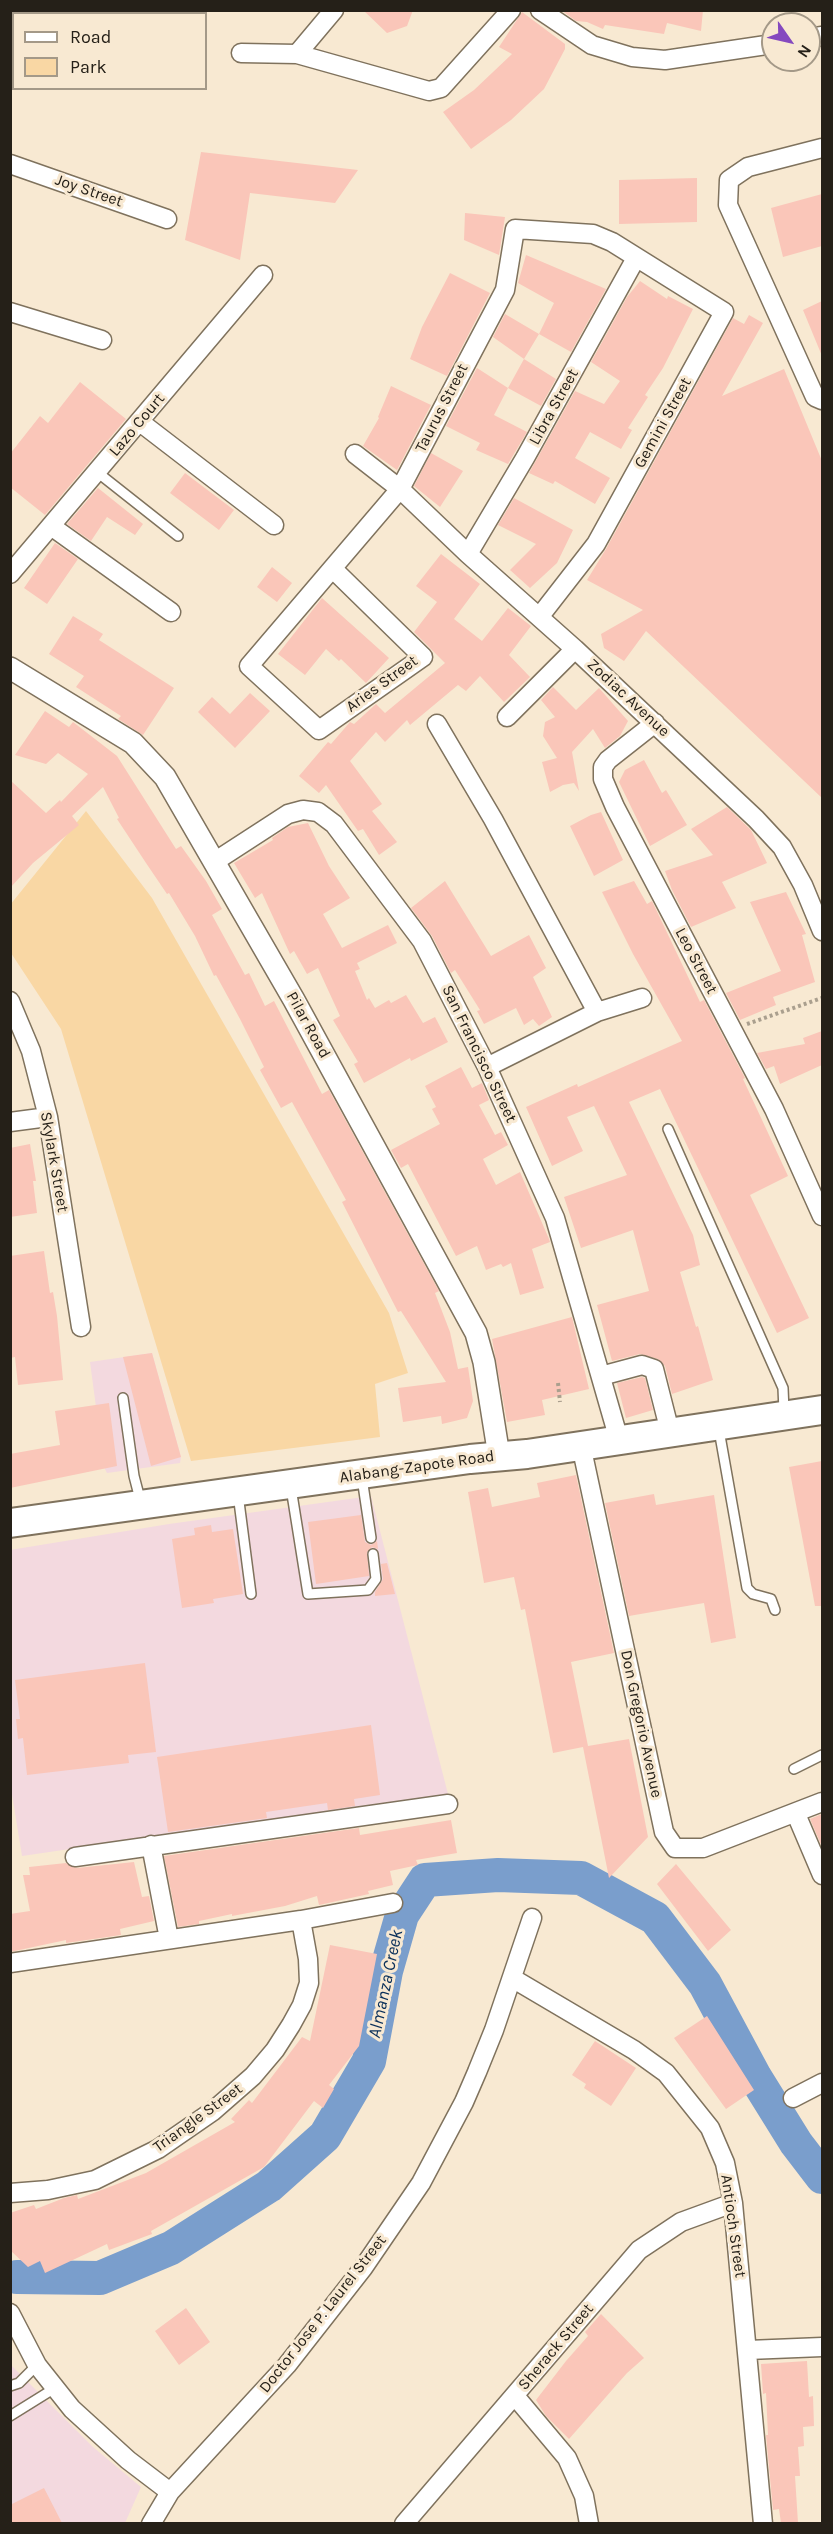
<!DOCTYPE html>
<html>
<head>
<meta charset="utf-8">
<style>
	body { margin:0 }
	#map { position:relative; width:833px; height:2534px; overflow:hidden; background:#f8e9d2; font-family:Karla,sans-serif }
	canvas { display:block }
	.frame { position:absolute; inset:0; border:12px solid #252018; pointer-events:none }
	.legend { position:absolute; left:12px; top:12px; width:195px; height:78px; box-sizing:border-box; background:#f8e9d2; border:2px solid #a49988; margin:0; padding:8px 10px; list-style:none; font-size:18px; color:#252018 }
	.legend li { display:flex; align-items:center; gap:12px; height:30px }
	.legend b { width:30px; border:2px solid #a49988 }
	.north { position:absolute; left:761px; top:12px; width:60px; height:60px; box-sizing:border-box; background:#f8e9d2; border:2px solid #a49988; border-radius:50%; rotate:124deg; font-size:16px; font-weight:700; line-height:24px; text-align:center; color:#252018 }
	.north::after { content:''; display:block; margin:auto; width:21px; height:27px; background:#8549bf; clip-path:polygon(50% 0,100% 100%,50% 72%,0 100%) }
</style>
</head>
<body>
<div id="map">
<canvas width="833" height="2534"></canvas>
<div class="frame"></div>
<ul class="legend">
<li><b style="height:8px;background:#fff"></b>Road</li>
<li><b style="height:16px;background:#f9d7a4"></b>Park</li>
</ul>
<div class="north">N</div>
</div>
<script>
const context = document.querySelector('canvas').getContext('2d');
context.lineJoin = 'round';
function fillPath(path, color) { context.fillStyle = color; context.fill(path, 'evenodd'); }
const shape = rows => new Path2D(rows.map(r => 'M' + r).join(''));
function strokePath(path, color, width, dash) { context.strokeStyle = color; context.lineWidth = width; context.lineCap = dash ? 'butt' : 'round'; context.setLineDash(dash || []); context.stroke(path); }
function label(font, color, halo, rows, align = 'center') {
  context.font = font + ' Karla,sans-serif'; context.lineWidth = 6; context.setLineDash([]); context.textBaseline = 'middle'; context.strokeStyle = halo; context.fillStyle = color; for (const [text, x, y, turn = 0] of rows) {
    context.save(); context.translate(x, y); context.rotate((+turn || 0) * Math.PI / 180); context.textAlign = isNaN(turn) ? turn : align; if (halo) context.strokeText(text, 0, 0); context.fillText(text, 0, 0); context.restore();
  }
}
const commercial = shape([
	[152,1353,181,1457,180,1463,107,1473,104,1467,90,1362],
	[371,1496,448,1794,22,1856,10,1782,10,1550,169,1524],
	[10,2364,93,2447,141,2487,125,2523,11,2523]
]);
const green = shape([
	[86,811,152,898,389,1313,408,1373,375,1384,380,1437,191,1461,61,1029,11,953,10,905]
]);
const river = shape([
	[17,2277,100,2278,171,2248,269,2186,325,2136,369,2061,386,1971,402,1915,425,1880,498,1875,581,1878,655,1918,705,1984,755,2077,796,2143,822,2177]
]);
const building = shape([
	[363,10,413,10,407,26,387,33],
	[561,10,703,10,701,31,667,23,664,34,605,25,603,29,587,22,576,21],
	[522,12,565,44,565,49,544,89,511,120,471,149,443,112,474,90,512,54,499,47],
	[201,152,358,170,335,203,250,193,240,260,185,240],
	[697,178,697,222,619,224,619,180],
	[822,194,822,246,783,257,771,208],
	[465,213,505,217,499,255,464,240],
	[526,255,606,289,571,352,539,334,554,303,518,283],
	[450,273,490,293,447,376,410,359,422,327],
	[640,281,667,299,668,296,693,309,663,368,645,395,648,397,628,428,632,430,621,449,590,432,575,458,610,478,595,504,555,481,553,484,529,473,575,391,604,404,620,381,591,362,627,297],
	[822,301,822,356,803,310],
	[505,314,539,334,524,359,493,337],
	[749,315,763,323,722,396,784,369,822,461,822,798,646,631,624,661,604,648,601,634,643,610,587,580,606,549,733,318,744,324],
	[524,359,556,379,541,406,508,388],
	[477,368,508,388,494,415,527,432,508,464,476,450,480,443,446,426],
	[80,382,126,419,45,515,10,487,10,454,40,416,48,423],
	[391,386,431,405,397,470,363,446,379,418,378,417],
	[431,453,463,471,440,507,414,486],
	[185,473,234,510,219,530,170,493],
	[98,488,143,524,135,535,107,517,91,541,67,524],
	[514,498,573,530,557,563,530,588,510,570,536,544,498,525],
	[55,543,78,559,47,604,24,588],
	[441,554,480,584,454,619,482,641,508,608,531,626,509,655,530,677,504,702,480,676,466,691,458,685,410,725,407,720,385,742,376,732,350,761,382,804,372,811,397,842,379,855,363,829,358,831,326,785,319,793,299,776,328,742,331,744,350,722,354,724,376,704,385,713,445,663,414,632,437,602,416,586],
	[272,567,292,583,277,602,257,587],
	[322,598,389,658,366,683,341,659,339,661,326,649,305,675,278,654],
	[73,616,103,634,99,640,174,688,143,735,118,719,121,716,76,687,84,676,49,654],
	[553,687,576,710,599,688,628,721,620,736,605,748,593,729,572,752,579,791,574,783,563,785,550,792,542,762,557,758,543,736,545,722,555,717,541,700],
	[250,693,270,711,235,748,198,712,212,697,230,714],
	[45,711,69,727,73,722,117,756,176,849,181,846,206,881,222,909,212,915,245,975,249,973,265,1006,274,1001,322,1094,329,1090,439,1291,435,1293,450,1332,458,1369,468,1367,473,1401,467,1418,442,1424,441,1416,403,1422,398,1388,446,1382,401,1311,398,1312,342,1202,346,1200,292,1102,281,1108,260,1070,264,1067,240,1019,216,975,214,976,195,936,169,893,167,894,146,863,117,819,119,818,103,787,72,816,79,825,33,863,10,888,10,780,46,813,60,800,61,802,88,774,58,753,46,764,15,755],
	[644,760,662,793,666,790,687,825,650,846,619,782,625,770],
	[727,807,751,830,767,863,722,882,736,908,691,927,672,890,665,871,713,855,691,829],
	[601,812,623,860,594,876,570,826,591,815],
	[308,823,329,866,350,898,323,914,342,948,388,925,397,943,357,963,360,969,355,971,367,1000,369,998,375,1008,389,1000,391,1003,406,995,423,1023,435,1017,448,1042,411,1061,410,1058,364,1083,354,1064,358,1062,333,1020,340,1016,318,968,307,974,294,951,290,954,262,893,255,898,234,863,273,840,272,838,288,827],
	[445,881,491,956,529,935,546,968,533,977,552,1017,539,1026,533,1019,524,1025,516,1008,484,1024,477,1011,480,1010,455,970,451,973,432,936,411,908],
	[634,881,647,904,652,901,700,1002,704,1000,745,1078,743,1079,788,1176,750,1195,809,1318,777,1333,660,1089,629,1102,693,1235,700,1265,680,1272,696,1327,698,1326,713,1380,672,1394,665,1366,658,1359,640,1354,612,1361,597,1305,649,1291,633,1230,581,1248,564,1197,627,1175,594,1106,567,1117,583,1151,552,1166,526,1107,577,1084,578,1087,682,1041,633,954,602,892],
	[786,892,806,934,802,935,815,982,773,997,776,1005,740,1020,726,993,781,971,750,902],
	[822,1031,822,1065,780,1084,774,1066,766,1069,757,1053,805,1044,803,1038],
	[461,1067,472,1088,482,1083,489,1100,479,1105,495,1135,501,1132,508,1145,483,1159,496,1185,520,1172,549,1239,550,1242,532,1249,544,1288,520,1295,511,1263,503,1267,501,1264,486,1270,477,1246,456,1256,408,1164,401,1168,391,1150,440,1124,432,1109,436,1107,425,1086],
	[30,1144,36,1181,33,1181,37,1213,10,1217,10,1148],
	[44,1251,50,1293,53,1292,57,1316,63,1380,18,1385,15,1357,10,1358,10,1256],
	[572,1317,589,1389,542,1400,545,1415,507,1422,492,1339],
	[152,1353,181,1457,151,1466,123,1357],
	[642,1377,645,1378,653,1410,626,1418,617,1383],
	[109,1403,117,1466,10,1488,10,1454,60,1445,55,1411],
	[822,1461,822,1606,815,1606,789,1467],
	[576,1475,614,1653,571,1662,588,1746,629,1739,648,1837,609,1878,583,1747,553,1753,525,1609,521,1610,514,1577,484,1583,468,1492,488,1488,492,1507,540,1497,537,1483],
	[654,1494,656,1505,714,1495,736,1638,711,1643,704,1603,629,1616,605,1503],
	[361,1515,365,1542,371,1545,377,1541,378,1549,372,1547,367,1552,369,1576,316,1584,308,1522],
	[211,1525,212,1532,233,1529,243,1594,213,1599,214,1603,182,1608,172,1539,195,1535,194,1528],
	[387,1563,395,1594,375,1596,375,1592,383,1579,381,1564],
	[145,1663,156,1752,128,1755,129,1763,27,1775,23,1738,18,1739,16,1719,20,1719,15,1680],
	[371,1725,380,1795,354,1799,355,1806,328,1810,327,1803,266,1812,267,1818,168,1832,157,1757],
	[822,1814,822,1847,810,1819],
	[451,1820,457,1853,416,1860,418,1865,390,1871,393,1885,368,1891,369,1894,319,1905,317,1896,285,1906,232,1916,232,1914,199,1921,199,1924,178,1927,164,1856,359,1828,360,1835],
	[134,1862,142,1897,149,1896,154,1921,120,1929,121,1935,66,1943,66,1940,10,1952,10,1914,30,1911,23,1875,30,1875,29,1867,66,1863,77,1868],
	[676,1864,731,1930,708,1951,657,1884],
	[330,1945,377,1954,359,2046,329,2085,334,2089,323,2108,314,2101,264,2167,151,2231,152,2234,109,2250,107,2244,45,2273,40,2261,28,2267,10,2250,10,2213,34,2205,36,2209,64,2198,77,2195,78,2199,146,2173,235,2122,231,2119,249,2100,252,2103,302,2037,310,2041],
	[707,2016,754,2090,726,2109,674,2038],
	[595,2041,636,2068,611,2106,584,2088,586,2084,572,2075],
	[186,2308,210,2342,179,2365,155,2331],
	[601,2314,644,2358,627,2373,569,2439,546,2416,536,2400,566,2361,588,2336,585,2332],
	[807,2361,809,2397,813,2396,814,2426,803,2427,804,2446,798,2447,800,2476,795,2476,798,2523,781,2523,779,2509,773,2510,766,2435,768,2435,766,2393,763,2394,761,2364],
	[44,2488,62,2523,10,2523,10,2505]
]);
const path = shape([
	[747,1024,822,998],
	[558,1383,560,1402]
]);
const service = shape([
	[97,472,178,536],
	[668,1129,783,1388,784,1411],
	[123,1398,134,1476,141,1503],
	[719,1430,747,1588,753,1594,771,1599,775,1610],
	[362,1478,371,1538],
	[291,1488,308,1594,368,1590,376,1579,373,1554],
	[238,1494,251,1594],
	[794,1769,822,1755],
	[10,2386,19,2383,37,2365],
	[10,2416,55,2388]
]);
const minor = shape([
	[540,10,592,45,632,57,665,60,773,44],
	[809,38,822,36],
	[241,53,297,54,429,91,441,88,511,10],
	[297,54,334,10],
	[822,148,748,167,729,180,728,205,815,397,822,400],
	[10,164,167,219],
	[10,312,102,340],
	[140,422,274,525],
	[355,454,400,489,468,554,575,649,756,819,782,847,803,885,822,931],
	[51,526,171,612],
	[468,554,525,458,636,258],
	[334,570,423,657,319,730,249,666,400,489,505,290,515,229,593,234,612,242,724,312,596,544,540,616],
	[10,574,263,275],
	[507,717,575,649],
	[655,723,608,760,603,767,603,779,615,807,774,1109,822,1216],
	[437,724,493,819,597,1012],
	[214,862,288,814,303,810,318,812,334,824,422,941,487,1067,555,1218,619,1440],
	[10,1001,31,1051,48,1117,81,1327],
	[487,1067,597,1012,642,998],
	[10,1122,48,1117],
	[601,1376,642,1365,654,1369,670,1432],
	[581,1445,664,1832,675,1848,703,1848,822,1802],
	[796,1814,822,1875],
	[151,1845,169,1939],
	[75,1857,448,1804],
	[10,1963,301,1920,393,1903],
	[512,1978,634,2050,666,2073,710,2128,725,2163,733,2203,763,2524],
	[793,2098,822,2083],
	[10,2193,48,2190,95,2180,158,2149,213,2111,253,2076,275,2050,291,2025,302,2005,309,1983,308,1959,301,1920],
	[10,2313,37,2365,72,2409,128,2460,170,2492],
	[748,2350,822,2347],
	[515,2396,567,2458,584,2496,589,2524],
	[151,2524,170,2492,287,2365,363,2268,421,2183,464,2102,477,2072,494,2030,532,1918],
	[404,2524,639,2250,681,2222,733,2203]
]);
const tertiary = shape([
	[10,668,133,743,165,777,294,1000,476,1333,484,1362,499,1456]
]);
const trunk = shape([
	[10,1523,470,1459,527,1454,822,1410]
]);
const streetNames = [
	["Joy Street",89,191,19],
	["Libra Street",554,407,-61],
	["Taurus Street",442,408,-63],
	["Gemini Street",663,423,-61],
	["Lazo Court",137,425,-50],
	["Aries Street",382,684,-36],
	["Zodiac Avenue",628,698,43],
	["Leo Street",696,961,62],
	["Pilar Road",308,1025,61],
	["San Francisco Street",479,1054,64],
	["Skylark Street",54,1162,80],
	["Alabang-Zapote Road",417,1467,-8],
	["Don Gregorio Avenue",641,1724,78],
	["Triangle Street",198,2118,-36],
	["Antioch Street",733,2226,82],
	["Doctor Jose P. Laurel Street",323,2314,-52],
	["Sherack Street",556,2347,-50]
];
const waterNames = [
	["Almanza Creek",386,1984,-78]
];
fillPath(commercial, '#f3d9df');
fillPath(green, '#f9d7a4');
strokePath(river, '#7a9ecc', 34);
fillPath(building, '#fac6b9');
strokePath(service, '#7f725d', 12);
strokePath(minor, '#7f725d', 21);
strokePath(tertiary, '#7f725d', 24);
strokePath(trunk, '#7f725d', 32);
strokePath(path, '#aa9f8e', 4, [3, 3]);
strokePath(service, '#fff', 9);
strokePath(minor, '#fff', 18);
strokePath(tertiary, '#fff', 21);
strokePath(trunk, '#fff', 28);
label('16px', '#252018', '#f8e9d2', streetNames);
label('italic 18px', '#092f59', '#f8e9d2', waterNames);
</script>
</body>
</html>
